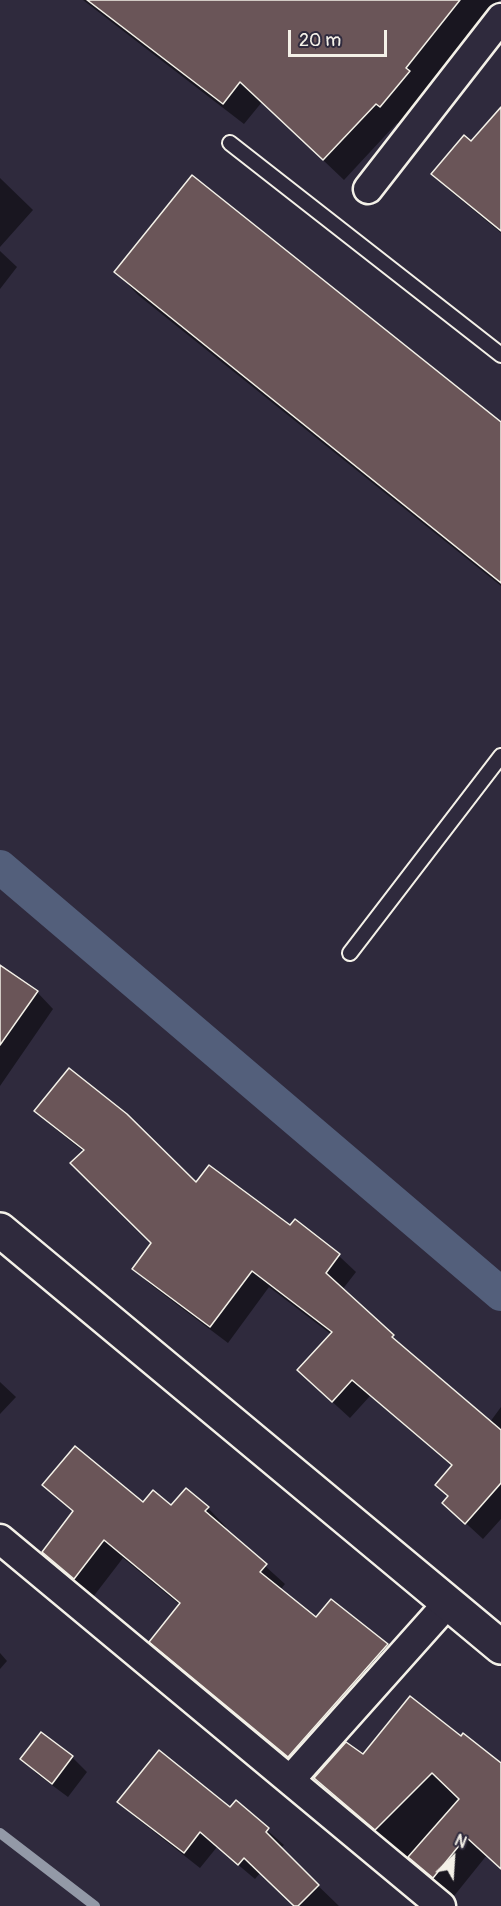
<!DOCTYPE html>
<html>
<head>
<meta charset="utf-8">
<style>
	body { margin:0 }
	#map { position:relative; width:501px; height:1906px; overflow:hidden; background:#2f2a3d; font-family:Pangolin,sans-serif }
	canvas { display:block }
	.north { position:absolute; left:423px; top:1828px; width:60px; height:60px; -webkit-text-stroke:4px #2f2a3d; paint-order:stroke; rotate:25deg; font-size:16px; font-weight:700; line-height:24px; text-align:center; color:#f4f1e8 }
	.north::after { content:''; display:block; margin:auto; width:21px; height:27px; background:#f4f1e8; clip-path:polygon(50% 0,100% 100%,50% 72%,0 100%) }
	.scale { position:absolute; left:288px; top:30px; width:99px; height:27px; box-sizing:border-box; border:3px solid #f4f1e8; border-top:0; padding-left:8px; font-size:18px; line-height:21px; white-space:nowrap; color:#f4f1e8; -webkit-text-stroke:4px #2f2a3d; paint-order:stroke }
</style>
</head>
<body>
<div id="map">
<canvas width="501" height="1906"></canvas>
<div class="north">N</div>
<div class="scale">20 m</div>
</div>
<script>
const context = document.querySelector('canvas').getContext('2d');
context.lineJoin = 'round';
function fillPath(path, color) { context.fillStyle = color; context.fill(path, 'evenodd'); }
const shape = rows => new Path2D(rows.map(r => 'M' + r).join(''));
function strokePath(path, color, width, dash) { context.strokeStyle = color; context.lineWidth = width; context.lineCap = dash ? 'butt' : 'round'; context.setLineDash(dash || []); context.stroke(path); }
const shadow = shape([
	[83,0,500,0,426,89,429,93,401,127,397,123,344,180,262,102,244,124],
	[501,110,501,233,449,190,433,174,471,144],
	[0,178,33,210,0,247],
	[0,251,17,267,0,289],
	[116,272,501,424,501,586,138,295],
	[0,967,37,992,53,1009,0,1086],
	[36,1111,291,1227,295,1221,339,1256,356,1272,342,1290,410,1353,490,1422,501,1407,501,1519,483,1539,444,1503,449,1497,453,1467,370,1396,350,1418,316,1387,332,1335,269,1287,228,1343,151,1285,134,1269,153,1243,84,1152,53,1127],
	[0,1382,16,1397,0,1414],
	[44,1485,143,1504,208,1508,226,1527,224,1529,285,1584,280,1590,317,1620,387,1645,406,1664,308,1775,170,1661,151,1642,180,1605,123,1558,93,1597,44,1552,74,1513],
	[0,1653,7,1661,0,1669],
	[42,1734,72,1757,87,1772,68,1797,37,1774,22,1759],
	[461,1738,501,1765,501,1869,487,1855,454,1896,335,1798,316,1778,364,1756],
	[119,1801,231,1809,236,1803,284,1845,280,1849,339,1906,295,1906,261,1872,255,1879,217,1847,200,1868,135,1817]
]);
const stream = shape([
	[0,1833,95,1906]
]);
const canal = shape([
	[0,867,501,1294]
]);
const building = shape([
	[87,0,460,0,406,68,410,71,380,107,376,104,323,160,240,82,223,104,87,0],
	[501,107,501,231,431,174,464,135,471,141,501,107],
	[192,175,501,422,501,583,114,272,192,175],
	[0,965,38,991,0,1045,0,965],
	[69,1068,127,1114,196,1182,209,1165,290,1225,295,1219,340,1254,326,1273,394,1335,392,1337,501,1430,501,1483,465,1524,442,1503,448,1496,435,1485,452,1465,352,1380,332,1402,297,1370,332,1332,252,1271,210,1327,132,1269,151,1243,70,1163,84,1150,34,1111,69,1068],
	[75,1446,143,1502,153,1490,171,1505,186,1488,209,1507,205,1511,267,1564,260,1572,316,1617,331,1599,388,1644,288,1757,149,1642,180,1603,104,1540,74,1579,42,1552,73,1511,42,1485,75,1446],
	[410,1696,461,1736,463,1733,501,1763,501,1869,466,1837,433,1878,408,1857,459,1799,432,1773,375,1830,314,1778,346,1742,363,1754,410,1696],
	[41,1732,73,1756,52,1784,20,1759,41,1732],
	[159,1750,230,1807,236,1800,269,1828,266,1832,319,1885,298,1906,294,1906,244,1858,238,1865,200,1832,184,1853,117,1802,159,1750]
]);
const service = shape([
	[230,143,501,355],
	[350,953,501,756]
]);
const minor = shape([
	[368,189,501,18],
	[0,1539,441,1906],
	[290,1780,448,1603]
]);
const secondary = shape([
	[0,1230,501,1647]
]);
fillPath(shadow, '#0007');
strokePath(stream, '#9399a7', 10);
strokePath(canal, '#535f7b', 34);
fillPath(building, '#6a5558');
strokePath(building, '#f4f1e8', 1.5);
strokePath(service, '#f4f1e8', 18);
strokePath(minor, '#f4f1e8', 33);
strokePath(secondary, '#f4f1e8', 38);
strokePath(service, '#2f2a3d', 14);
strokePath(minor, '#2f2a3d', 28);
strokePath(secondary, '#2f2a3d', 33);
</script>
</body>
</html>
